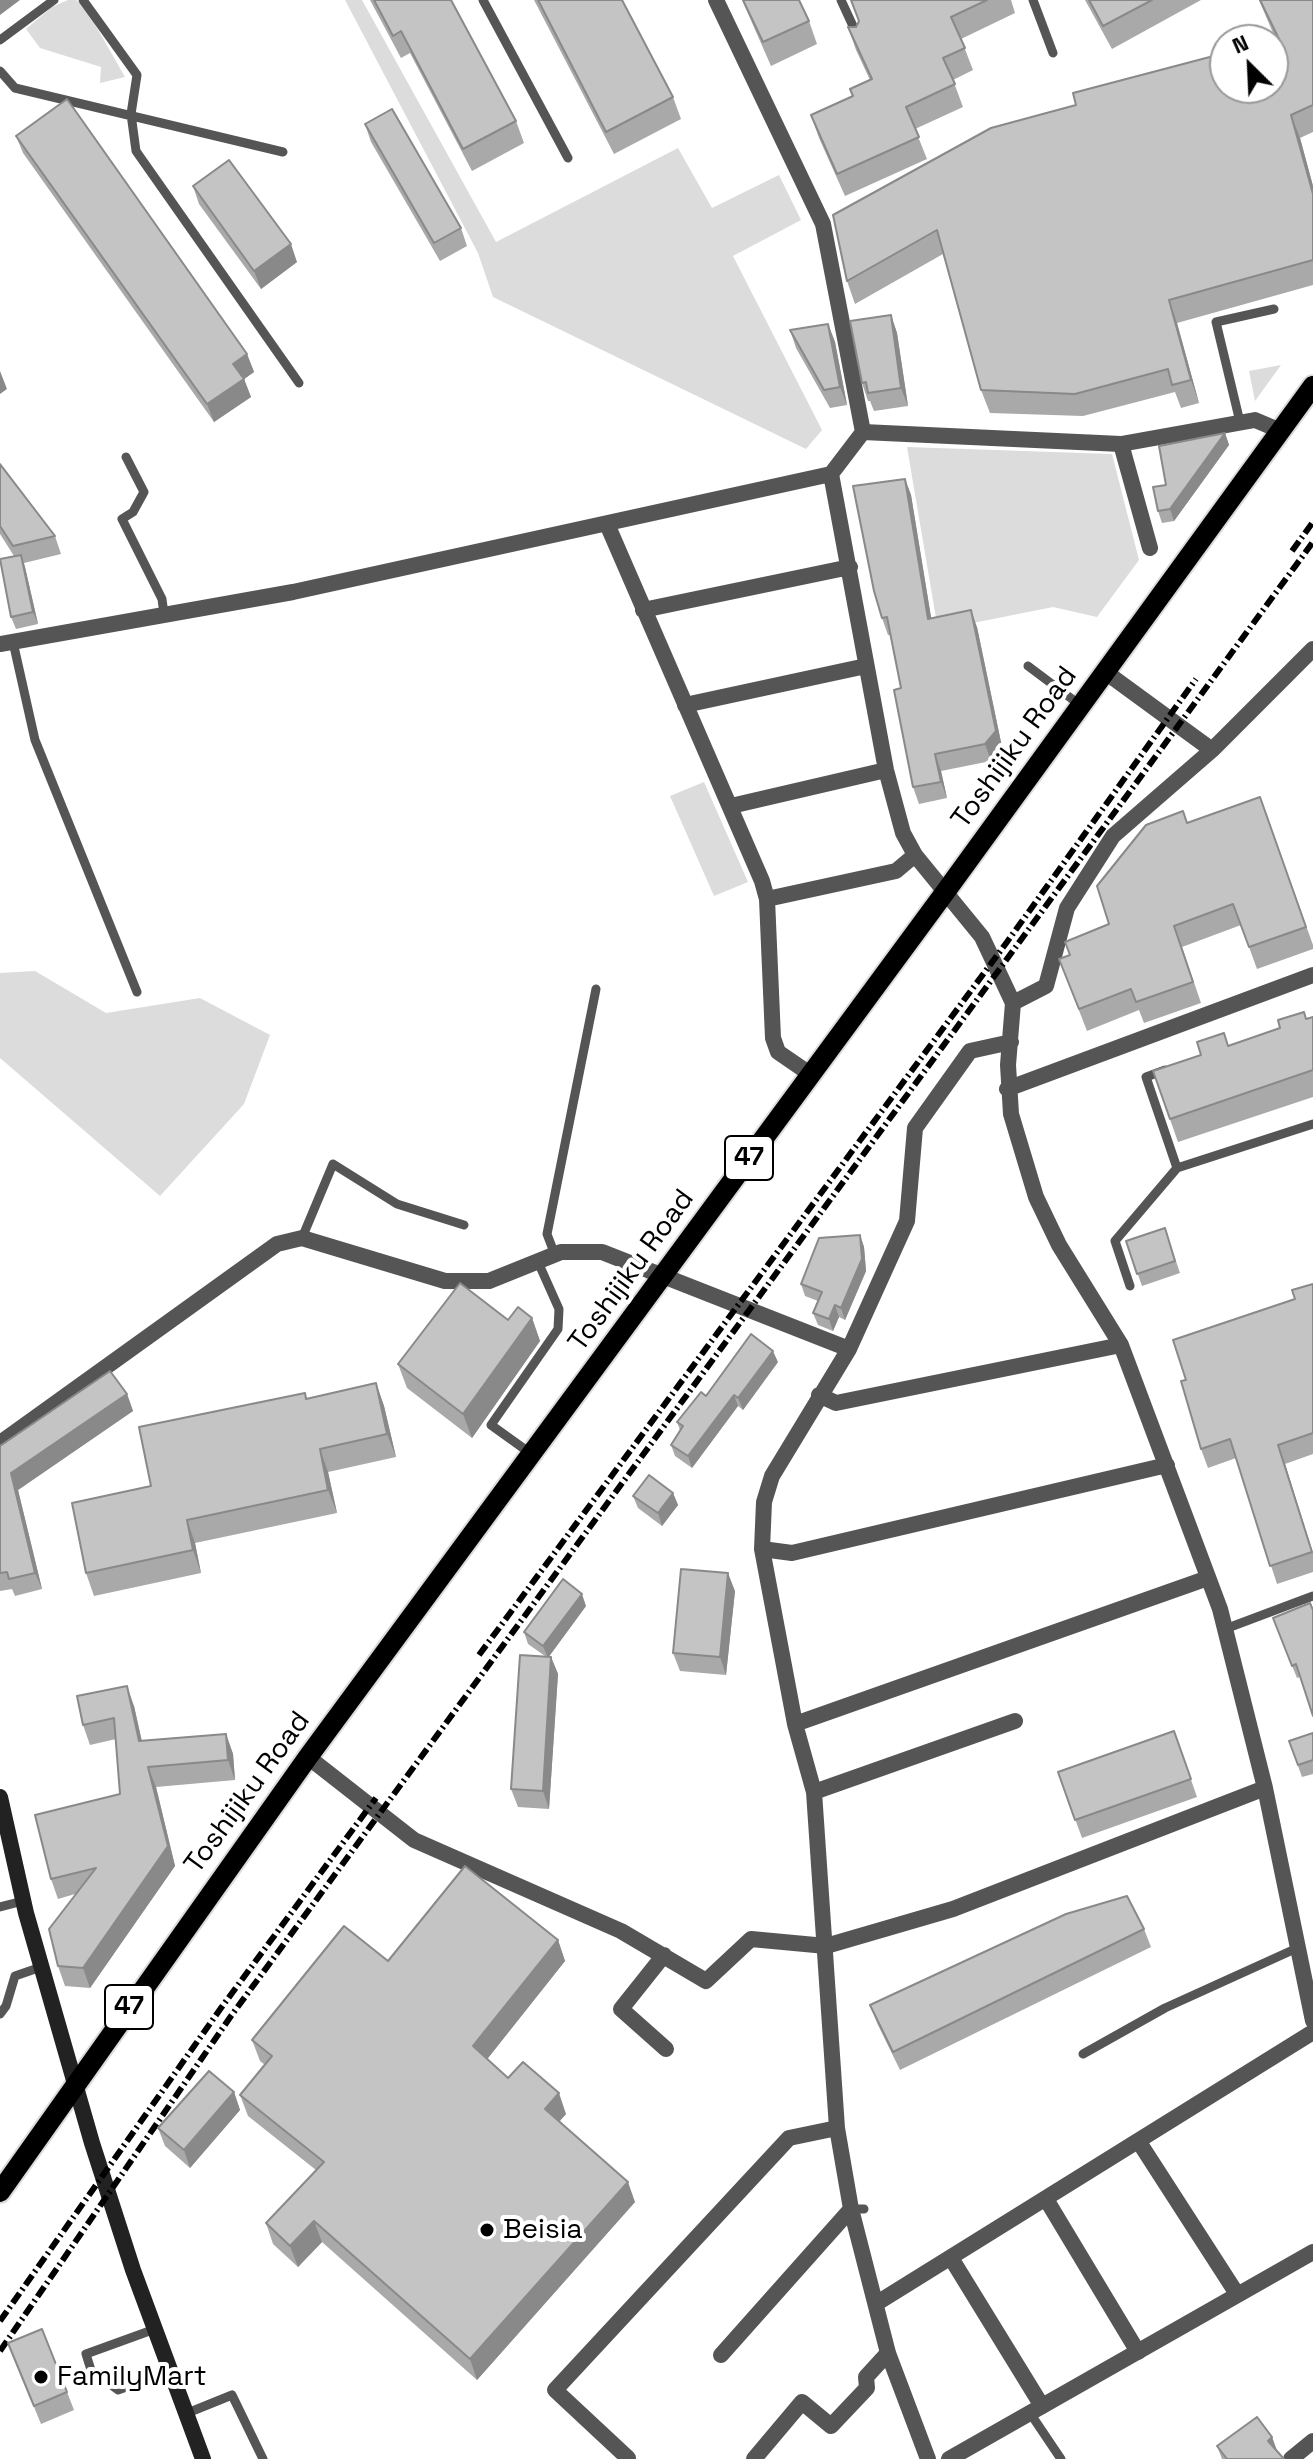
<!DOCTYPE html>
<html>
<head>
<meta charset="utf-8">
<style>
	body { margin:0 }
	#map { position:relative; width:1313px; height:2459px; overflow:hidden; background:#fff; font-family:"Space Grotesk",sans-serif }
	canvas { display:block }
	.north { position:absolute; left:1209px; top:24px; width:80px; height:80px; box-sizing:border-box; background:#fff; border:2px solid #999; border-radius:50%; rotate:336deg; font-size:22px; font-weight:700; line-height:32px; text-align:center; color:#000 }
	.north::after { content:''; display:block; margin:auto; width:28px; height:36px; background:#000; clip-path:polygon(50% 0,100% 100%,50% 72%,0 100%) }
</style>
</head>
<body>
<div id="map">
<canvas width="1313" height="2459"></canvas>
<div class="north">N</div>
</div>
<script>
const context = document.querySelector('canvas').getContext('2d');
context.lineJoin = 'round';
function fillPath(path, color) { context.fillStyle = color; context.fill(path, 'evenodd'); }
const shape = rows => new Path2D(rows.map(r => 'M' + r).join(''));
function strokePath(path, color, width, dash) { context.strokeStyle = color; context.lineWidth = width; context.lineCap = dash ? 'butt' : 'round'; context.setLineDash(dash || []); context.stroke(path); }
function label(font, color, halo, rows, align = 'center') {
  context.font = font + ' "Space Grotesk",sans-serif'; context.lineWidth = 8; context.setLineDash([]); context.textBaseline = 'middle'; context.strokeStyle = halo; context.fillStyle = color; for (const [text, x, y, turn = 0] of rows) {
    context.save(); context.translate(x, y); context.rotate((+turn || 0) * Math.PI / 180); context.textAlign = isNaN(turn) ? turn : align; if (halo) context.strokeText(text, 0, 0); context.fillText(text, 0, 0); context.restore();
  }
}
const green = shape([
	[68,0,76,0,85,7,125,77,100,83,101,67,40,48,26,29,52,7],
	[345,0,362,0,496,242,678,148,712,208,779,175,801,220,733,256,822,430,806,449,493,297,478,253],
	[1281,365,1255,401,1249,371],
	[907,447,1112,454,1139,560,1097,617,1053,607,938,630],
	[704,782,748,882,714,896,670,796],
	[35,971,106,1013,200,998,270,1035,244,1104,160,1196,0,1058,0,973]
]);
const service = shape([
	[83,0,137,75,131,114,136,151,299,383],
	[483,0,568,158],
	[841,0,858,37],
	[1033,0,1053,53],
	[0,40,54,0],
	[0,71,15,88,283,152],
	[1240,422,1216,322,1274,309],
	[126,457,144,492,133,512,122,519,162,599,164,614],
	[13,642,35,740,137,992],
	[1028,666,1080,705],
	[1165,1070,1146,1077,1177,1168],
	[302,1238,333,1164,397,1204,464,1225],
	[555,1255,547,1234,596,989],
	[1130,1286,1115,1241,1177,1168,1313,1124],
	[530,1453,491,1425,558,1329,559,1309,538,1262],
	[1225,1629,1313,1596],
	[0,1907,23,1901],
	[0,2014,6,2006,15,1976,41,1967],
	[1083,2054,1165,2008,1295,1949],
	[851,2209,864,2209],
	[155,2329,86,2354,91,2370,118,2390,169,2372],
	[1030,2413,1061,2459],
	[185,2414,232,2395,263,2459]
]);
const minor = shape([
	[716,0,823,224,863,432,831,474,886,770,903,833,915,855,982,937,1013,1003,1008,1065,1011,1114,1036,1197,1059,1245,1121,1345,1220,1609,1265,1788,1313,2021],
	[1121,444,1150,548],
	[607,524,762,881,767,899,773,1038,778,1052,810,1074],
	[643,610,850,567],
	[0,644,293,592,831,474],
	[1104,671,1212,750],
	[685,705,866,666],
	[731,806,886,770],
	[767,899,896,871,915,855],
	[1013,1003,1046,986,1067,908,1113,836,1212,750,1313,649],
	[1007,1089,1313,975],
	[819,1395,836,1403,1121,1345],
	[0,1443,277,1244,302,1238,445,1281,489,1281,561,1252,602,1252,849,1349],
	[762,1549,792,1553,1167,1465],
	[795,1724,1208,1578],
	[308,1757,414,1840,621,1931,706,1981,751,1939,826,1946,953,1909,1265,1788],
	[814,1792,1015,1721],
	[664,1955,621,2009,666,2049],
	[1139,2142,1237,2294],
	[1046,2199,1138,2352],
	[951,2258,1042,2406],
	[877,2303,1313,2032],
	[721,2355,851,2209],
	[628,2458,555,2390,789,2138,837,2128],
	[754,2459,802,2402,831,2426,867,2388,866,2377,888,2353],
	[928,2459,888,2353,851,2209,837,2128,814,1792,795,1724,762,1549,764,1502,772,1476,849,1349,907,1221,915,1128,970,1051,1011,1042],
	[1291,2459,1313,2441]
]);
const tertiary = shape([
	[863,432,1121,444,1255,420,1281,431],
	[949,2459,1313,2252]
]);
const secondary = shape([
	[0,1797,26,1913,92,2143,133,2270,203,2459]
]);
const primary = shape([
	[0,2192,308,1757,946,891,1313,386]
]);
const rail = shape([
	[1292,551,1313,522],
	[479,1655,1007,942,1196,679],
	[0,2321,221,2008,376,1798],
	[0,2351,231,2016,1313,542]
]);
const wall = shape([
	[370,0,451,0,516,121,524,143,472,171,410,53,401,58],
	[534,0,622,0,673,97,681,119,614,154],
	[742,0,799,0,809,21,817,44,771,66],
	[850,0,1011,0,1015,13,961,39,973,70,953,80,963,107,915,129,927,159,845,196,819,138,811,115,853,96,870,80,856,50,848,27,856,27,859,22],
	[1085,0,1201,0,1112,49],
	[1259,0,1313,0,1313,132,1300,138,1313,186,1313,285,1177,323,1199,403,1181,408,1175,392,1083,416,990,413,981,390,943,254,855,304,847,281,1076,105,1276,40],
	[365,124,461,228,467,246,440,261,371,142],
	[16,136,247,354,254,372,244,379,251,397,214,422,23,153],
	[193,186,297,262,261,289,199,204],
	[891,315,897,333,908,406,874,411,870,401,868,401,862,383],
	[828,324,835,342,847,405,830,408,796,348,790,330],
	[1225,433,1229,445,1174,521,1162,523,1158,511,1166,485],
	[0,464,55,536,61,554,24,563,38,624,16,629,11,617,14,556,0,534],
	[905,479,911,495,931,618,977,627,1002,747,991,761,941,771,947,798,919,804,913,787,901,688,890,635,888,635,882,618],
	[1260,797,1313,945,1313,949,1257,969,1241,925,1182,947,1201,1003,1144,1023,1139,1010,1087,1031,1059,959,1070,955,1109,924,1187,823],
	[1313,1017,1313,1097,1178,1142,1153,1071],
	[1165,1228,1180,1273,1142,1286,1126,1241],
	[860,1235,864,1247,866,1271,845,1320,839,1317,833,1331,818,1325,813,1313,818,1301,805,1296,801,1284],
	[1313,1284,1313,1454,1285,1464,1313,1553,1313,1572,1277,1584,1236,1458,1208,1468,1201,1449,1186,1380,1295,1299],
	[532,1318,540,1341,472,1438,407,1388,398,1364,508,1320],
	[778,1362,743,1410,738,1406,692,1468,675,1456,671,1445,680,1430,677,1422,706,1396],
	[376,1383,384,1406,396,1457,328,1472,337,1513,195,1543,201,1573,94,1596,86,1573,151,1486,305,1393,307,1399],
	[127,1394,133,1411,18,1490,42,1589,15,1596,12,1589,0,1591,0,1446],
	[673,1493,678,1505,662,1526,638,1508,633,1496],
	[735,1591,726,1675,680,1671,673,1653],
	[1310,1603,1300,1677,1297,1678,1273,1618],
	[586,1606,549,1656,551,1657,558,1674,549,1809,518,1807,511,1789,545,1656,528,1644,524,1632],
	[134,1706,142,1741,226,1734,233,1754,235,1780,156,1787,175,1866,90,1988,65,1986,58,1966,75,1894,58,1899,51,1879,120,1794,116,1739,90,1745,83,1725],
	[1174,1731,1197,1797,1082,1838,1058,1772],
	[1313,1733,1313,1774,1302,1777,1289,1741],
	[1144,1929,1151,1947,900,2070,877,2023,870,2005],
	[558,1940,565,1961,487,2059,508,2078,566,2114,560,2121,635,2202,477,2380,322,2242,298,2267,273,2244,266,2223,316,2170,248,2116,240,2095,265,2065,260,2061,252,2040,388,1961],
	[234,2092,240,2110,190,2168,165,2146,158,2128],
	[8,2343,67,2392,74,2410,41,2424],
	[1272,2437,1277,2451,1284,2459,1222,2459,1217,2446]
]);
const shadedWall = shape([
	[0,0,20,0,0,15],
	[1291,115,1300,138,1313,186,1313,194],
	[291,244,297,262,261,289,254,271],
	[1169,300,1177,323,1199,403,1191,380],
	[891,315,897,333,908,406,901,388],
	[828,324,835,342,847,405,840,387],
	[247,354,254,372,240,382,233,364],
	[0,371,7,389,0,394],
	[244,379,251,397,214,422,207,404],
	[1225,433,1229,445,1174,521,1170,509],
	[905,479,911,495,934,635,928,619],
	[21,555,25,567,38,624,33,612],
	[971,610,977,627,1002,747,991,761,985,744],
	[935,754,941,771,947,798,941,782],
	[860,1235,864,1247,866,1271,845,1320,841,1308],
	[835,1305,839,1317,833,1331,829,1319],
	[532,1318,540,1341,472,1438,463,1414],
	[773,1351,778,1362,743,1410,738,1398],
	[376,1383,384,1406,396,1457,387,1434],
	[127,1394,133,1411,18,1490,42,1589,35,1573,11,1473],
	[734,1395,738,1406,692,1468,688,1456],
	[1278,1445,1285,1464,1313,1555,1312,1552],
	[320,1449,328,1472,337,1513,328,1490],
	[673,1493,678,1505,662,1526,658,1513],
	[187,1520,195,1543,201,1573,193,1550],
	[728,1573,735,1591,726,1675,720,1657],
	[582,1594,586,1606,548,1658,543,1646],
	[551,1657,558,1674,549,1809,543,1791],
	[127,1686,134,1706,146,1761,139,1741],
	[226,1734,233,1754,235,1780,228,1760],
	[148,1767,156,1787,175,1866,90,1988,83,1968],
	[558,1940,565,1961,481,2067,473,2046],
	[234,2092,240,2110,190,2168,184,2150],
	[559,2093,566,2114,552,2129,545,2109],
	[628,2182,635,2202,477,2380,470,2359],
	[314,2221,322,2242,298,2267,290,2246],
	[1272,2437,1280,2459,1268,2441]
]);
const building = shape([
	[374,0,451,0,516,121,463,149,401,31,393,36,374,0],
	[538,0,622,0,673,97,606,132,538,0],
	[743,0,799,0,809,21,763,42,743,0],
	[851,0,987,0,951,17,965,48,943,58,955,84,906,107,919,137,837,174,811,115,853,96,850,89,872,79,848,27,856,27,859,21,851,0],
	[1089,0,1152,0,1103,26,1089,0],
	[1260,0,1313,0,1313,105,1291,115,1313,194,1313,260,1169,300,1191,380,1172,385,1168,369,1075,394,981,390,937,230,847,281,833,215,991,128,1076,105,1073,93,1225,53,1225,88,1273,88,1273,40,1279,39,1260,0],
	[67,99,247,354,233,364,244,379,207,404,16,136,67,99],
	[392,109,461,228,434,243,365,124,392,109],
	[229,160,291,244,254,271,193,186,229,160],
	[891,315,901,388,868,393,866,382,862,383,850,321,891,315],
	[828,324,840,387,824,390,790,330,828,324],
	[1225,433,1170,509,1158,511,1153,487,1166,485,1159,446,1225,433],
	[0,464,55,536,13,546,0,526,0,464],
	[905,479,928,619,971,610,996,731,985,744,935,754,941,782,913,787,894,690,901,688,887,617,882,618,874,591,853,486,905,479],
	[21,555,33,612,11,617,0,559,21,555],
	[1260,797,1306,927,1249,947,1233,904,1174,926,1193,982,1136,1002,1131,989,1079,1009,1059,959,1070,955,1065,942,1109,924,1097,886,1146,825,1183,811,1187,823,1260,797],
	[1304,1012,1306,1019,1313,1017,1313,1070,1170,1119,1153,1071,1201,1055,1197,1042,1224,1033,1228,1046,1280,1028,1278,1020,1304,1012],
	[1165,1228,1175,1261,1137,1274,1126,1241,1165,1228],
	[860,1235,862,1259,841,1308,835,1305,829,1319,813,1313,822,1292,801,1284,819,1238,860,1235],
	[460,1283,508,1320,518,1307,532,1318,463,1414,398,1364,460,1283],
	[1313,1284,1313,1433,1278,1445,1312,1552,1270,1566,1230,1439,1201,1449,1181,1381,1186,1380,1173,1340,1295,1299,1292,1290,1313,1284],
	[751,1334,773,1351,738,1398,734,1395,688,1456,671,1445,683,1426,677,1422,701,1392,706,1396,751,1334],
	[110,1371,127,1394,11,1473,35,1573,9,1579,7,1572,0,1573,0,1446,110,1371],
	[376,1383,387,1434,320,1449,328,1490,187,1520,193,1550,86,1573,72,1503,151,1486,139,1427,305,1393,306,1399,376,1383],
	[649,1475,673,1493,658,1513,633,1496,649,1475],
	[681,1569,728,1573,720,1657,673,1653,681,1569],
	[563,1579,582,1594,543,1646,524,1632,563,1579],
	[1310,1603,1313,1610,1313,1716,1296,1664,1292,1666,1273,1618,1310,1603],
	[520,1655,551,1657,543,1791,511,1789,520,1655],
	[127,1686,139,1741,226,1734,228,1760,148,1767,168,1846,83,1968,58,1966,49,1929,96,1868,51,1879,35,1815,120,1794,114,1718,83,1725,77,1696,127,1686],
	[1174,1731,1191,1779,1075,1820,1058,1772,1174,1731],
	[1313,1733,1313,1760,1298,1765,1289,1741,1313,1733],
	[465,1866,558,1940,473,2046,508,2078,523,2062,559,2093,545,2109,628,2182,470,2359,314,2221,290,2246,266,2223,324,2162,240,2095,272,2056,252,2040,344,1926,388,1961,465,1866],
	[1127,1896,1144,1929,893,2052,870,2005,1066,1914,1127,1896],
	[209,2071,234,2092,184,2150,158,2128,209,2071],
	[42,2329,67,2392,34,2406,8,2343,42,2329],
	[1257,2417,1272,2437,1268,2441,1284,2459,1227,2459,1217,2446,1257,2417]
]);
const markers = [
	[487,2230,8,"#000"],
	[41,2377,8,"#000"]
];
const shields = [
	[749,1158,48],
	[129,2007,48]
];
const shieldNames = [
	["47",749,1158],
	["47",129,2007]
];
const streetNames = [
	["Toshijiku Road",1015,748,-54],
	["Toshijiku Road",632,1271,-54],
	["Toshijiku Road",248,1793,-54]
];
const poiNames = [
	["Beisia",503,2230],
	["FamilyMart",57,2377]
];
fillPath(green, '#dcdcdc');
strokePath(primary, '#dbdbdb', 24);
strokePath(service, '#555', 9);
strokePath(minor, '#555', 16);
strokePath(tertiary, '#555', 16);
strokePath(secondary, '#222', 16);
strokePath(primary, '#000', 20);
strokePath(rail, '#000', 6, [12, 4, 2, 4]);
fillPath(wall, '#a9a9a9');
fillPath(shadedWall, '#898989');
fillPath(building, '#c4c4c4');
strokePath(building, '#898989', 2);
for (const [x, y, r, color] of markers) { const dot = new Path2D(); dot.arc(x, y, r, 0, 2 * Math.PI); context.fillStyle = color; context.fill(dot); strokePath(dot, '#fff', 3); }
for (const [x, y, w] of shields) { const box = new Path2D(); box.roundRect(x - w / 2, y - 22, w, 44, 6); context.fillStyle = '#fff'; context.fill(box); strokePath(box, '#000', 2); }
label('bold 26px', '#000', null, shieldNames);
label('28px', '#000', '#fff', streetNames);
label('28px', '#000', '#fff', poiNames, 'left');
</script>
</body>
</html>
